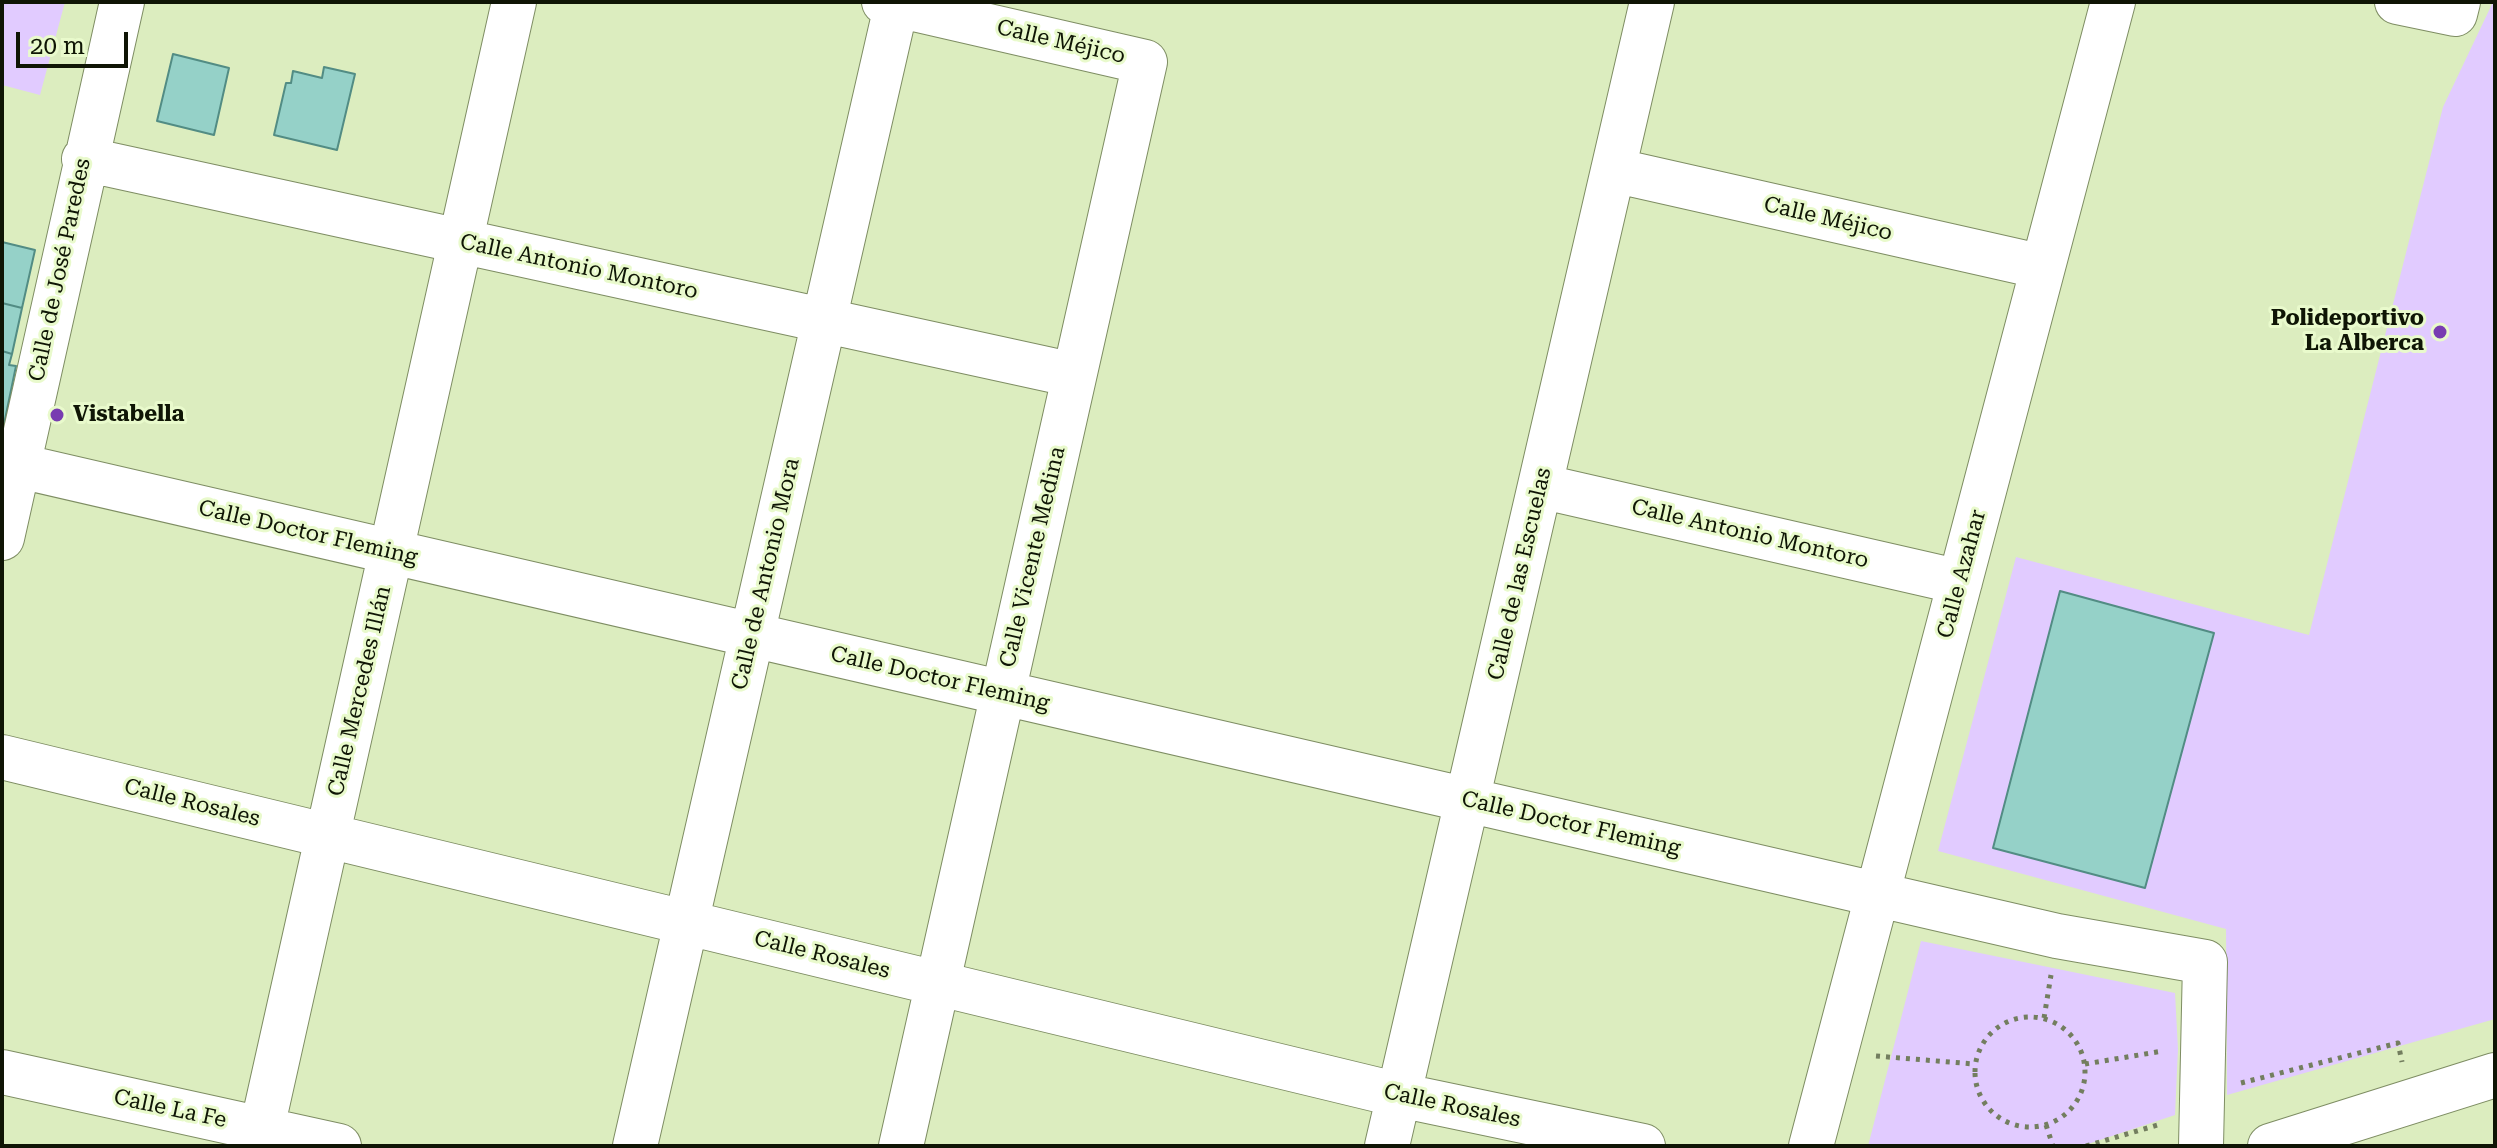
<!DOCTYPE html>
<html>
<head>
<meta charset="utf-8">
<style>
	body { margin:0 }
	#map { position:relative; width:2497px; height:1148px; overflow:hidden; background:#dcedbf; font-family:"Roboto Serif",serif }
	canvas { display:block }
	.frame { position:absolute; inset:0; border:4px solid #0f1505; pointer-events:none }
	.scale { position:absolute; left:16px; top:32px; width:112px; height:36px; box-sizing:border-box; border:4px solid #0f1505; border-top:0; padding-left:10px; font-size:24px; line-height:28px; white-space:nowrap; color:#0f1505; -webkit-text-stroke:6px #e9facc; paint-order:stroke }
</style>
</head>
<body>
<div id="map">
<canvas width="2497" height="1148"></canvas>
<div class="frame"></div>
<div class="scale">20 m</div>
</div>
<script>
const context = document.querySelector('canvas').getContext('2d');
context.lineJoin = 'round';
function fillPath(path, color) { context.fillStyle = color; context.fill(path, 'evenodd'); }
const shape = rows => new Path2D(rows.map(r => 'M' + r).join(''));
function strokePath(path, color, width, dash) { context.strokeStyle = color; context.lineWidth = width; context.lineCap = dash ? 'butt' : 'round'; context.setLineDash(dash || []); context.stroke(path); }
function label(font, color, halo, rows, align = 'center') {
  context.font = font + ' "Roboto Serif",serif'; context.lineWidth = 6; context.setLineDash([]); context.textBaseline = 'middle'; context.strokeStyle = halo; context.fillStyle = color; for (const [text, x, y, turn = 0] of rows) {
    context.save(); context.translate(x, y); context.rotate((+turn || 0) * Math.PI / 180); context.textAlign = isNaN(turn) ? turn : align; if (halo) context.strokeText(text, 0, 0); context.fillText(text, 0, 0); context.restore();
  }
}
const green = shape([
	[2,2,65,2,40,95,2,85],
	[2493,2,2495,1019,2227,1095,2226,929,1938,851,2016,557,2309,635,2443,107],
	[1921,941,2175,993,2178,1049,2175,1115,2082,1146,1868,1146]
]);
const building = shape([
	[173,54,229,68,214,135,157,121,173,54],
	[324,67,355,74,337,150,274,135,286,83,291,83,293,71,322,78,324,67],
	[2,242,35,250,22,308,2,303,2,242],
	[2,303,22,308,12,354,2,351,2,303],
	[2,351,12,354,9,365,16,366,3,429,2,351],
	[2060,591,2214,633,2145,888,1993,848,2060,591]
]);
const path = shape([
	'1975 1072a55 55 0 1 1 110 0a55 55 0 1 1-110 0Z',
	[2044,1018,2051,975],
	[1876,1056,1974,1064],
	[2085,1064,2163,1051],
	[2241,1083,2398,1043,2402,1062],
	[2046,1125,2053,1146],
	[2086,1146,2161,1124]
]);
const minor = shape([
	[884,2,1145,62,901,1146],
	[2397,2,2455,14,2458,2],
	[84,159,1074,375],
	[1613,170,2043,267],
	[2,462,1914,903,2057,936,2205,962,2201,1146],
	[1540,486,1960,582],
	[2,538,122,2],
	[2,757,1399,1095,1643,1146],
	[2,1072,339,1146],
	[258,1146,514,2],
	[635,1146,897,2],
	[1387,1146,1652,2],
	[1811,1146,2113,2],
	[2270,1146,2495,1075]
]);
const markers = [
	[2440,332,8,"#783cb1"],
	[57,415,8,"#783cb1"]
];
const streetNames = [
	["Calle Méjico",1061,42,13],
	["Calle Méjico",1828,219,13],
	["Calle Antonio Montoro",579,267,12],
	["Calle de José Paredes",60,270,-78],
	["Calle Doctor Fleming",308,533,13],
	["Calle Antonio Montoro",1750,534,13],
	["Calle Vicente Medina",1033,557,-77],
	["Calle de Antonio Mora",766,574,-77],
	["Calle de las Escuelas",1520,574,-77],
	["Calle Azahar",1962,574,-75],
	["Calle Doctor Fleming",940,679,13],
	["Calle Mercedes Illán",360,691,-77],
	["Calle Rosales",192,803,14],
	["Calle Doctor Fleming",1571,824,13],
	["Calle Rosales",822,955,14],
	["Calle Rosales",1452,1106,12],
	["Calle La Fe",170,1109,12]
];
const poiNames = [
	["Polideportivo",2424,319],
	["La Alberca",2424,344],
	["Vistabella",73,415,"left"]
];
fillPath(green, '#e1cbff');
fillPath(building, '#95d1c8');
strokePath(building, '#528c84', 2);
strokePath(minor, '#7e8d63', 46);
strokePath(path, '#737e5f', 5, [4, 6]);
strokePath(minor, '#fff', 44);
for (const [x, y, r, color] of markers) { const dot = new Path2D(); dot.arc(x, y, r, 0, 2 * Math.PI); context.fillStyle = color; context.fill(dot); strokePath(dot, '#e9facc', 3); }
label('22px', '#0f1505', '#e9facc', streetNames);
label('bold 22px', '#0f1505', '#e9facc', poiNames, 'right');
</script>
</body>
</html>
